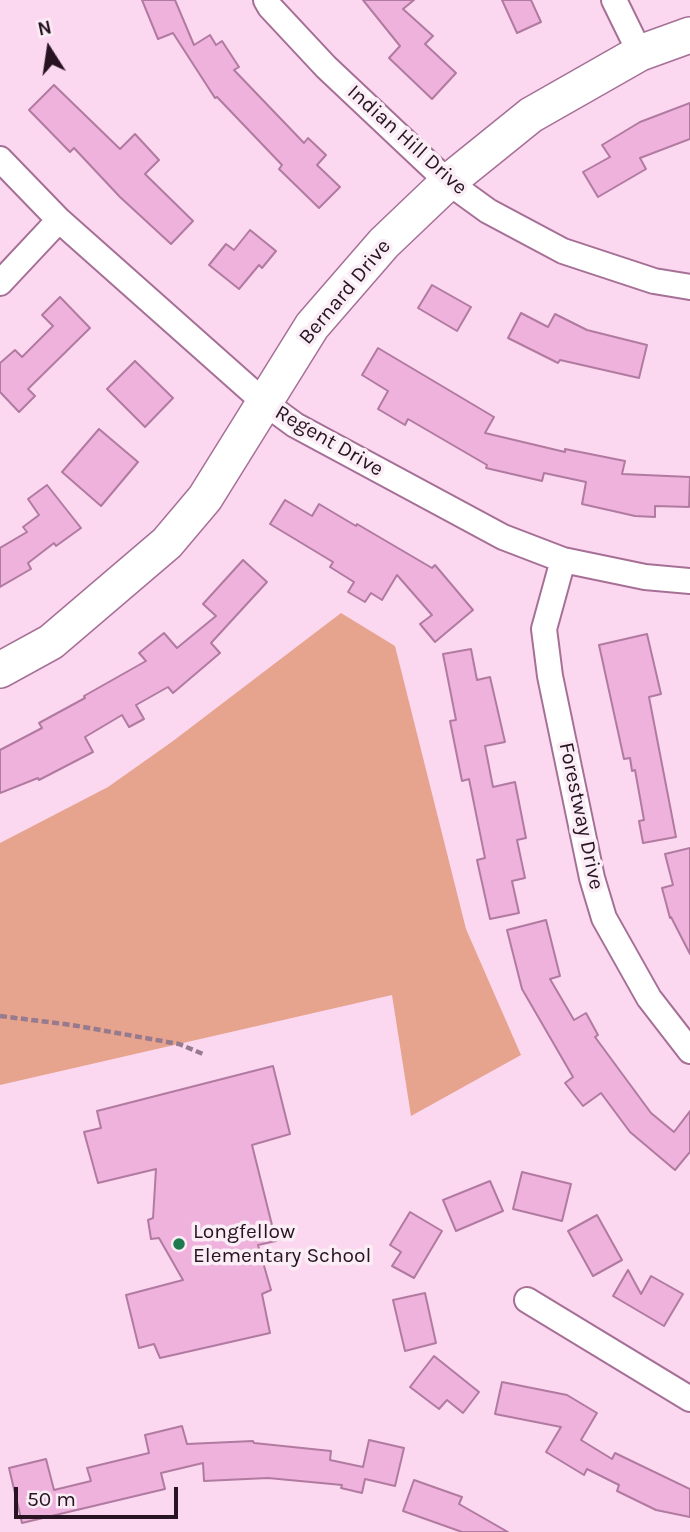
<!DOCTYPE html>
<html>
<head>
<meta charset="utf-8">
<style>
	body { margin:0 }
	#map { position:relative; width:690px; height:1532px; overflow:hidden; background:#fcd8f0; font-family:Karla,sans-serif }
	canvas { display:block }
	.north { position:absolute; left:14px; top:14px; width:70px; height:70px; -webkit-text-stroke:5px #faedf5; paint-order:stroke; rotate:348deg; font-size:19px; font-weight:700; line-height:28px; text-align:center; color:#271322 }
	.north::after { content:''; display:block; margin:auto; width:24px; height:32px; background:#271322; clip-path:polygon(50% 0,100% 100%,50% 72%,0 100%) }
	.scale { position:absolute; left:14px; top:1487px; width:164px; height:32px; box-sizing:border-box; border:4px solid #271322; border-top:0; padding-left:9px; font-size:21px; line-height:24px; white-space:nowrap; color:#271322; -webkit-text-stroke:5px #faedf5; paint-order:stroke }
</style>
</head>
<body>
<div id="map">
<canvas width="690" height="1532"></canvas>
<div class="north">N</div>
<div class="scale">50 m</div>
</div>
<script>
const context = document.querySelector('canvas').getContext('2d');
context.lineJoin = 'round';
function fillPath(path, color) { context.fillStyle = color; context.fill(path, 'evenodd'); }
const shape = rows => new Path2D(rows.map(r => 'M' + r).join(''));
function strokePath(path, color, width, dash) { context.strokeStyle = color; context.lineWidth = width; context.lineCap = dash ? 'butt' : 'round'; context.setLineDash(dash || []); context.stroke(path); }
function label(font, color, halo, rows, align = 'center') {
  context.font = font + ' Karla,sans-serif'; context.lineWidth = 7; context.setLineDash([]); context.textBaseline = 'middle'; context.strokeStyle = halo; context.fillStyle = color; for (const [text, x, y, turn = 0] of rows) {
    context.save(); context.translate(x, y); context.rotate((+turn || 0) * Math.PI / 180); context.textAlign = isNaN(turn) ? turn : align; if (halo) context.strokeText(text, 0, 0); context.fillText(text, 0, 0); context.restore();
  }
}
const green = shape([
	[341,613,395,646,466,929,521,1055,411,1116,392,995,0,1085,0,843,108,787,173,741]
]);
const building = shape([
	[142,0,175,0,194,45,210,35,216,45,222,41,239,67,234,70,304,143,308,138,326,155,317,165,340,187,319,208,279,169,282,165,217,97,215,98,173,33,158,39,142,0],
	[363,0,414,0,403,9,433,36,425,44,456,73,432,99,389,58,400,46,363,0],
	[502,0,531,0,541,22,517,33,502,0],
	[54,85,120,149,135,134,159,160,145,174,193,221,171,244,120,197,74,148,70,152,29,110,54,85],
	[690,103,690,139,640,158,646,169,598,197,583,172,610,157,602,145,640,122,690,103],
	[250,230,276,251,262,268,259,265,239,289,209,265,226,244,234,250,250,230],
	[432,285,471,307,457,331,418,308,432,285],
	[60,297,90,328,28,389,35,396,19,412,0,392,0,363,15,350,22,357,53,326,42,315,60,297],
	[521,313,548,327,555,314,587,330,647,345,639,378,560,360,558,363,508,338,521,313],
	[378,348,494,417,485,433,565,452,565,449,625,461,622,474,690,477,689,507,655,506,655,517,635,516,582,504,586,482,544,473,542,481,486,468,487,465,408,419,405,425,378,409,388,391,362,375,378,348],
	[135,361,173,398,145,427,107,389,135,361],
	[99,429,138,462,101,506,62,472,99,429],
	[47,485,81,528,56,546,54,543,28,563,31,569,0,587,0,548,27,532,23,527,39,515,28,499,47,485],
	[285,500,312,516,319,504,356,526,357,524,432,568,435,565,473,610,435,642,420,624,432,615,397,575,382,600,371,593,365,602,348,592,354,582,330,567,333,562,270,524,285,500],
	[243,560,267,582,211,643,220,653,173,693,168,687,136,705,144,719,129,727,122,715,85,737,93,752,39,780,38,778,0,793,0,750,42,728,39,723,85,698,84,696,146,661,139,653,164,633,177,648,216,616,203,604,243,560],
	[647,634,661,694,649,697,676,837,643,843,639,821,644,820,635,770,632,771,630,758,624,759,599,645,647,634],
	[471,649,477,680,490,677,505,742,485,746,493,787,515,782,526,838,517,840,525,878,512,881,519,913,490,919,477,860,485,858,469,779,462,781,450,721,456,720,443,654,471,649],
	[690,848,690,954,671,917,670,918,662,888,673,885,665,854,690,848],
	[546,920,560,976,550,979,574,1020,586,1013,598,1035,595,1037,651,1113,674,1132,690,1111,690,1152,675,1170,630,1132,601,1093,583,1106,565,1083,573,1077,522,989,507,930,546,920],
	[273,1066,290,1134,252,1145,276,1241,258,1245,271,1290,262,1294,270,1333,160,1358,154,1344,139,1348,126,1295,183,1280,159,1238,151,1239,148,1220,153,1218,156,1169,98,1183,84,1132,101,1128,97,1111,273,1066],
	[522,1172,571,1184,562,1221,513,1209,522,1172],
	[490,1181,503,1211,456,1231,443,1200,490,1181],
	[410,1212,442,1231,414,1278,392,1266,401,1252,390,1245,410,1212],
	[597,1215,622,1260,593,1276,568,1231,597,1215],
	[628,1270,641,1294,651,1276,683,1294,664,1326,613,1296,628,1270],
	[425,1293,436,1343,405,1351,393,1300,425,1293],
	[434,1356,479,1392,463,1413,447,1400,439,1409,410,1387,434,1356],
	[502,1382,567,1395,597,1413,581,1440,612,1459,615,1453,690,1489,690,1517,656,1510,617,1491,619,1485,587,1469,584,1475,546,1452,561,1427,495,1414,502,1382],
	[182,1426,187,1444,253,1441,254,1443,331,1451,330,1460,363,1467,369,1440,404,1448,395,1486,365,1479,362,1493,341,1488,342,1485,268,1478,204,1481,203,1463,161,1473,165,1489,22,1523,9,1468,46,1459,54,1490,91,1481,87,1468,149,1453,145,1435,182,1426],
	[414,1480,462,1497,459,1504,508,1532,462,1532,403,1511,414,1480]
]);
const path = shape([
	[0,1016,72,1025,179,1044,203,1054]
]);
const street = shape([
	[266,0,270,7,326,67,448,182,488,211,563,251,654,281,690,287],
	[614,0,640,53],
	[0,159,59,220,265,403,295,425,503,537,563,560,645,577,690,581],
	[0,283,59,220],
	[563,560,544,629,550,676,592,878,604,918,649,998,690,1051],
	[527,1300,690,1399]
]);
const secondary = shape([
	[0,670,51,642,167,543,205,498,312,326,384,243,448,182,531,115,640,53,690,35]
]);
const markers = [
	[179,1244,7,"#1e7a4f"]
];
const streetNames = [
	["Indian Hill Drive",407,140,42],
	["Bernard Drive",345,292,-50],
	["Regent Drive",329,441,30],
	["Forestway Drive",581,816,78]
];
const poiNames = [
	["Longfellow",193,1232],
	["Elementary School",193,1256]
];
fillPath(green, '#e6a38e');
fillPath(building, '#eeb2dc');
strokePath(building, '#b17aa0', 2);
strokePath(street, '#a67096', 28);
strokePath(secondary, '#a67096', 38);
strokePath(path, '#967a8e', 4.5, [7, 3.5]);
strokePath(street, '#fff', 24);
strokePath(secondary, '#fff', 35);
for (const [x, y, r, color] of markers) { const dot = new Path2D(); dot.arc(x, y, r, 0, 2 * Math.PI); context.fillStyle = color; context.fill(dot); strokePath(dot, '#faedf5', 2.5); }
label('21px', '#271322', '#faedf5', streetNames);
label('21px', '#271322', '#faedf5', poiNames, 'left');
</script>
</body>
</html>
